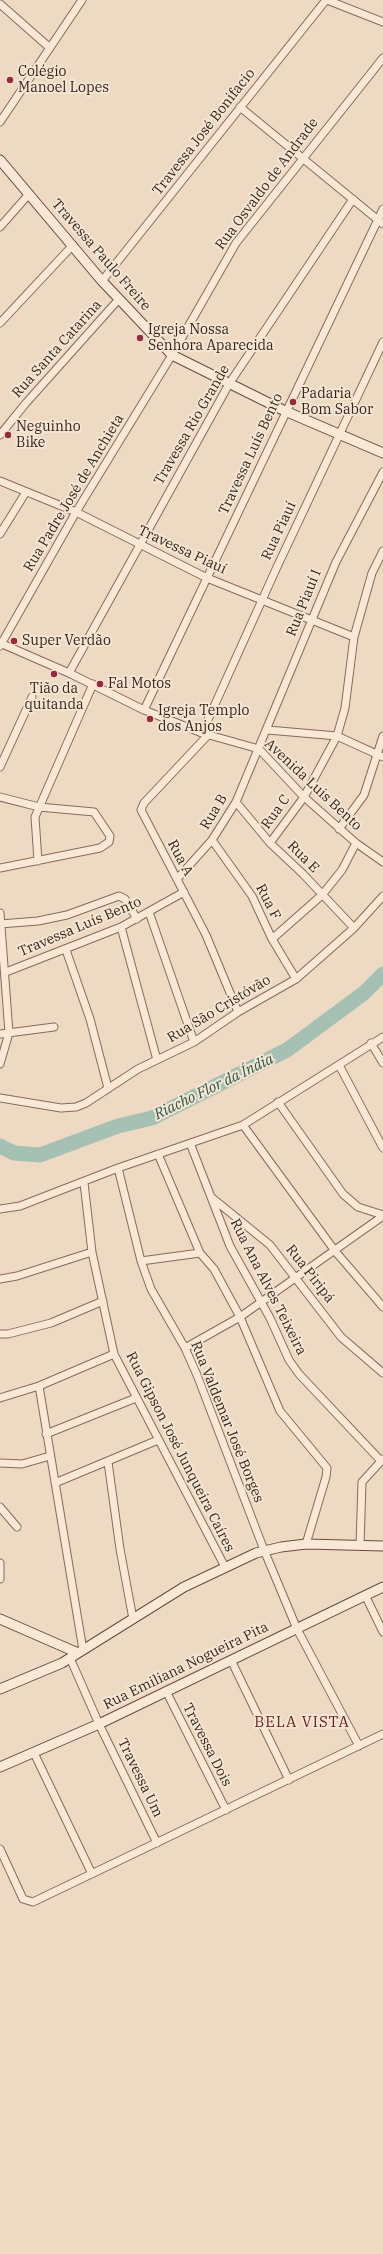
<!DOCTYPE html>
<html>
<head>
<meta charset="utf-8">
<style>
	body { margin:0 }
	canvas { display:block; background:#eed9c3 }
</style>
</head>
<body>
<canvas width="383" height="2254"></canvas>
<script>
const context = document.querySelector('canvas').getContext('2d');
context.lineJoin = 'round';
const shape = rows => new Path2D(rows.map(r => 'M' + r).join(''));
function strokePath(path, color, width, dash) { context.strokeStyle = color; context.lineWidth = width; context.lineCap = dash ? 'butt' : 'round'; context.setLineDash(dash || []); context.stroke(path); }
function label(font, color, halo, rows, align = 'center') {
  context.font = font + ' "IBM Plex Serif",serif'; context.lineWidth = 4; context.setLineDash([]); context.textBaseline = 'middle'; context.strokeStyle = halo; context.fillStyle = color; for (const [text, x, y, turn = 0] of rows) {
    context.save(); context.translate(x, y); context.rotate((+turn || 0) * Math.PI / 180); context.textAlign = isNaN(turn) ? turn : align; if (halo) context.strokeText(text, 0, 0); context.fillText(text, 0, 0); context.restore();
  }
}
const river = shape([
	[0,1146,14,1153,40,1155,118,1126,152,1118,287,1050,364,993,383,974]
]);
const street = shape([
	[327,0,383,22],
	[0,4,50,48],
	[240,107,383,224],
	[0,122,82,0],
	[0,227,29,194],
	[102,281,326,0],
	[0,323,73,245],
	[0,435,26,403,119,299],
	[0,481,76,512,207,578,354,637],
	[0,534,26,492],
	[0,643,69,673,144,710,202,733,259,749,304,797,356,843,383,862],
	[0,646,76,512,172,355,236,243,383,58],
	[69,673,229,384,353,199],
	[144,710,383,209],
	[268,730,337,736,383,757],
	[202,733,277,567,383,342],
	[208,735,144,803,141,810,206,935,238,1012],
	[0,767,32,697],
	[0,797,39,807,94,812,110,836,109,842,100,848,0,868],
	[236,802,270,843,303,874,354,928],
	[339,829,364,795,383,736],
	[212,840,252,896,272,939,296,979],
	[270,843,304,797,337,736,345,708,354,637,372,573,383,551],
	[38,861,35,817,93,684],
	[177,879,212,840,236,802,336,562,383,472],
	[149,912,194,1042],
	[0,913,9,1033,0,1064],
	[0,924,38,921,67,915,119,896,125,899,137,919],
	[121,927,157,1060],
	[272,939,322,895,342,870,356,843],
	[66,950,90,1019,108,1088],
	[6,972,121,927,184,892],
	[0,1034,54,1027],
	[371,1043,383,1063],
	[339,1065,383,1148],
	[0,1098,61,1108,76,1107,86,1103,138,1069,194,1042,238,1012,296,979,354,928,383,896],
	[278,1102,343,1194,358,1207,383,1215],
	[243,1125,335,1251,383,1307],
	[190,1143,230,1246,270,1318,289,1360,299,1374,381,1461],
	[158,1154,200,1253,214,1269,240,1317,280,1411,327,1468,326,1477,306,1544],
	[118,1168,141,1261,151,1289,185,1348,197,1375,264,1550,297,1629,359,1746],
	[84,1183,92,1252,114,1354,225,1567],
	[211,1197,270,1245,341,1337,383,1373],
	[0,1209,20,1206,118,1168,243,1125,383,1037],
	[141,1261,200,1253],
	[0,1279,17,1276,92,1252],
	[0,1334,8,1334,51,1323,103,1301],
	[185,1348,240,1317,383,1216],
	[39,1386,83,1650],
	[0,1398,39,1386,114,1354],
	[46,1434,136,1398],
	[108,1462,120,1549,133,1619],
	[0,1463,22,1464,50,1456],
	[55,1483,158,1440],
	[0,1507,17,1527],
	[360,1546,362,1482,383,1459],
	[0,1563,0,1579],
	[365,1595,383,1632],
	[70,1658,99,1724,157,1843],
	[231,1660,289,1780],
	[166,1691,226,1810],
	[34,1753,92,1874],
	[0,1849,23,1899,33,1902,383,1734]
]);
const secondary = shape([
	[0,160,102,281,172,355,285,411,383,453],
	[0,1619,78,1653],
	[0,1689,62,1663,184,1587,256,1553,281,1547,306,1544,383,1546],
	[0,1767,99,1724,383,1587]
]);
const markers = [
	[10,80,4,"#972a3f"],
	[140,338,4,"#972a3f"],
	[293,402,4,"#972a3f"],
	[8,435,4,"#972a3f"],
	[14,641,4,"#972a3f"],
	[54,674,4,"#972a3f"],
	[100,684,4,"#972a3f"],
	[150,719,4,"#972a3f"]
];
const poiNames = [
	["Colégio",18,72],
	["Manoel Lopes",18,88],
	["Igreja Nossa",148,330],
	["Senhora Aparecida",148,346],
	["Padaria",301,394],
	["Bom Sabor",301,410],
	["Neguinho",16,427],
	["Bike",16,443],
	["Super Verdão",22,641],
	["Fal Motos",108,684],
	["Tião da",54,689,"center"],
	["quitanda",54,705,"center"],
	["Igreja Templo",158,711],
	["dos Anjos",158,727]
];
const streetNames = [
	["Travessa José Bonifacio",204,132,-52],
	["Rua Osvaldo de Andrade",267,184,-53],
	["Travessa Paulo Freire",101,255,49],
	["Rua Santa Catarina",57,349,-48],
	["Travessa Rio Grande",192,425,-60],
	["Travessa Luís Bento",251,454,-65],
	["Rua Padre José de Anchieta",74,493,-59],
	["Rua Piauí",279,531,-65],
	["Travessa Piauí",182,550,25],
	["Rua Piauí I",304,603,-68],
	["Avenida Luis Bento",313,785,43],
	["Rua B",214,812,-59],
	["Rua C",276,812,-54],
	["Rua E",303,857,45],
	["Rua A",180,858,62],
	["Rua F",268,902,63],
	["Travessa Luís Bento",80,927,-23],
	["Rua São Cristóvão",219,1009,-31],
	["Rua Piripá",310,1274,52],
	["Rua Ana Alves Teixeira",268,1287,63],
	["Rua Valdemar José Borges",227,1422,68],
	["Rua Gipson José Junqueira Caíres",180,1452,63],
	["Rua Emiliana Nogueira Pita",186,1666,-26],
	["Travessa Dois",207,1745,63],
	["Travessa Um",140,1778,64]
];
const waterNames = [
	["Riacho Flor da Índia",214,1087,-26]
];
const neighbourhoodNames = [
	["BELA VISTA",302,1723]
];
strokePath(river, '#a5c1b4', 15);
strokePath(street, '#886a5a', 9);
strokePath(secondary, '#6a4b3d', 11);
strokePath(street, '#f9e8d6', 7);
strokePath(secondary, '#f9e8d6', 9);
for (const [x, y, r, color] of markers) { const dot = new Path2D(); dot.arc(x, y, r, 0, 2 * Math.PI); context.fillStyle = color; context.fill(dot); strokePath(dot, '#f5e5d3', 1.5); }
label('14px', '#38261e', '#f5e5d3', poiNames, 'left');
label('14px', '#38261e', '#f5e5d3', streetNames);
label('italic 15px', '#2d584d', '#f5e5d3', waterNames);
context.letterSpacing = '1px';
label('15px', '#651f1d', '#f5e5d3', neighbourhoodNames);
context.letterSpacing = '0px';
</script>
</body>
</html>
